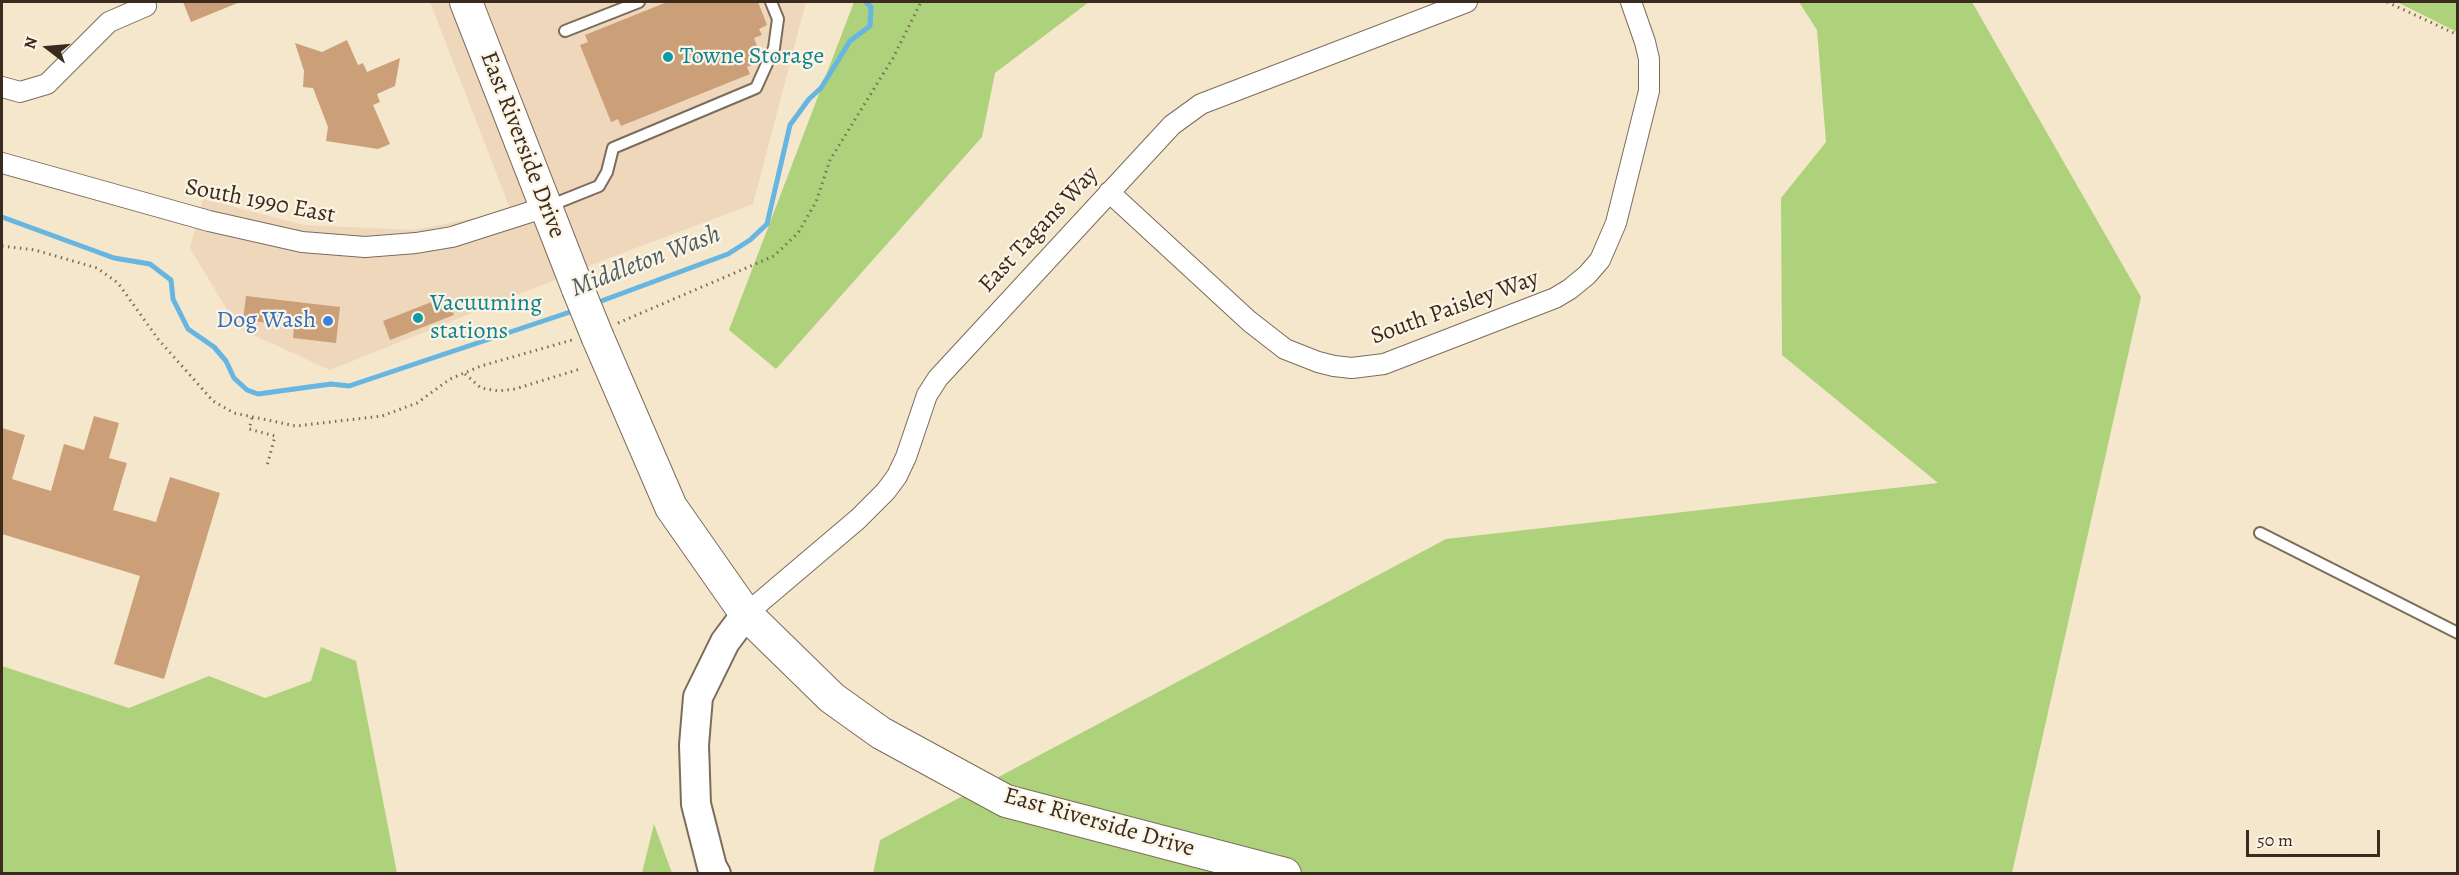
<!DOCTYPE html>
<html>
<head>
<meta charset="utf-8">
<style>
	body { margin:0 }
	#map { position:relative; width:2459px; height:875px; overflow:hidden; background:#f4e7cc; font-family:Alegreya,serif }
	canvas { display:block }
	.frame { position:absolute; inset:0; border:3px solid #3b2a1e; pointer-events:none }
	.north { position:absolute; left:18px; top:18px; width:60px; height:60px; -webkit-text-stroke:4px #fcf5e5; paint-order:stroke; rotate:286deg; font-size:16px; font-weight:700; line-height:24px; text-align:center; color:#3b2a1e }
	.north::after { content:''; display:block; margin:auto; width:21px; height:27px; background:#3b2a1e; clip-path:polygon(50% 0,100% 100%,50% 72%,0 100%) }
	.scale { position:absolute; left:2246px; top:830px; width:134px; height:27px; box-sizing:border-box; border:3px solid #3b2a1e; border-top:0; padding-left:8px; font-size:18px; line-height:21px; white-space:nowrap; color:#3b2a1e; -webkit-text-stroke:4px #fcf5e5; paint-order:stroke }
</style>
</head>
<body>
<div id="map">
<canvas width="2459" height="875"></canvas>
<div class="frame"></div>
<div class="north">N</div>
<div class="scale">50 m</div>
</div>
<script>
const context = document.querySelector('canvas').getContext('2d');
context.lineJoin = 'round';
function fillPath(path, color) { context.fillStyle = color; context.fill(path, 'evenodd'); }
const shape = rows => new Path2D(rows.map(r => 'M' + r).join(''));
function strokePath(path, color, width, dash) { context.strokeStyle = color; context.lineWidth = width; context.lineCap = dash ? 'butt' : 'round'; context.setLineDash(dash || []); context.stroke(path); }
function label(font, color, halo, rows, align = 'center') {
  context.font = font + ' Alegreya,serif'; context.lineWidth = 4.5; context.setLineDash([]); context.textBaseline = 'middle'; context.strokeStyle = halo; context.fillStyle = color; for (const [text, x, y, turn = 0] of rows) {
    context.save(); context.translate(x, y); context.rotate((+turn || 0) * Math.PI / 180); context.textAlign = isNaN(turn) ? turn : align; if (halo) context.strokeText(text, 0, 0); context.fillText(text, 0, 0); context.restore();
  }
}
const built = shape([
	[430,2,806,2,753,204,604,260,330,370,238,328,190,248,203,199,304,225,414,230,511,211]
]);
const green = shape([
	[854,2,1089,2,995,73,982,137,776,369,729,330],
	[1799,2,1972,2,2141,297,2012,873,873,874,880,840,1446,539,1938,483,1782,355,1781,198,1826,142,1817,30],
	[2397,2,2457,2,2457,32],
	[321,647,356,661,397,873,2,873,2,666,129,708,209,676,265,698,311,681],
	[654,824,672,873,642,873]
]);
const stream = shape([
	[2,217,114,258,150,264,171,280,173,299,188,329,214,347,226,361,234,378,247,390,258,394,331,384,349,386,576,310],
	[596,303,728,254,750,240,767,224,790,125,809,99,821,88,850,41,870,26,871,7,866,2]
]);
const building = shape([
	[183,2,240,2,191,22],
	[667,2,758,2,767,25,759,29,762,35,754,38,757,46,748,50,754,64,747,67,750,74,621,126,618,119,611,122,580,45,588,42,585,35],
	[347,40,358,65,363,63,367,72,400,58,395,86,377,94,380,102,373,105,390,144,378,149,326,141,328,127,313,88,303,87,304,71,295,43,322,52],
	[246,296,340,307,336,343,293,338,294,326,243,320],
	[447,296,454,315,390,340,383,321],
	[94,416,119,423,109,458,127,463,113,510,156,522,170,477,220,493,164,679,114,664,140,576,2,534,2,428,25,435,12,479,51,491,64,444,84,450]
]);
const path = shape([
	[2387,2,2458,35],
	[2,246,35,250,97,268,118,283,158,339,213,401,234,413,296,426,382,416,417,403,450,379,481,366,572,340],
	[618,323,774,256,798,233,816,202,830,160,893,58,921,2],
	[465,374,481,388,498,391,515,389,580,369],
	[252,418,249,429,275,436,267,466]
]);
const lane = shape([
	[565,31,639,2],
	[549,206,599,186,607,172,613,148,756,88,774,48,778,19,771,2],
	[2260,533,2458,633]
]);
const street = shape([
	[2,87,20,92,47,84,109,22,146,6],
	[2,163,209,221,302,242,365,247,416,243,452,237,546,207],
	[1109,192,1249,321,1285,349,1318,362,1334,366,1352,368,1384,364,1555,298,1570,289,1587,275,1600,260,1616,223,1649,91,1649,59,1645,42,1631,2],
	[746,614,858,519,886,491,897,476,906,457,927,395,938,378,1172,125,1201,104,1467,2]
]);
const secondary = shape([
	[716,874,712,867,696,804,694,745,698,697,725,642,746,614]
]);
const primary = shape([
	[466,2,578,289],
	[598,338,671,507,746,614,832,698,881,733,1006,801,1285,874]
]);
const primaryBridge = shape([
	[578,289,598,338]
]);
const markers = [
	[668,57,6,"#0f9aa8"],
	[418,318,6,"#0f9aa8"],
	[328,321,6,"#3f7fe0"]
];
const cultureNames = [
	["Towne Storage",680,57],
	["Vacuuming",430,304],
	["stations",430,332]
];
const streetNames = [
	["East Riverside Drive",522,145,69],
	["South 1990 East",260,202,11],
	["East Tagans Way",1039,230,-47],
	["South Paisley Way",1455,308,-20],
	["East Riverside Drive",1099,823,16]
];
const shopNames = [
	["Dog Wash",316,321]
];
const waterNames = [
	["Middleton Wash",646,262,-21]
];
fillPath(built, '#eed7bb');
fillPath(green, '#aed27b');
strokePath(stream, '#67b5e1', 5);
fillPath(building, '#cba079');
strokePath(lane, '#7c6c5b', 14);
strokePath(street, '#7c6c5b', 22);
strokePath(secondary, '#7c6c5b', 32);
strokePath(primary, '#7c6c5b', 34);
strokePath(path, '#7c6c5b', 3, [1.5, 4.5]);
strokePath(lane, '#fff', 10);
strokePath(street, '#fff', 20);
strokePath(secondary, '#fff', 28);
strokePath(primary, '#fff', 32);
strokePath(primaryBridge, '#7c6c5b', 34, []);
strokePath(primaryBridge, '#fff', 32);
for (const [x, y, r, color] of markers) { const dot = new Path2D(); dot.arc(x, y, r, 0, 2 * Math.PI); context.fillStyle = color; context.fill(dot); strokePath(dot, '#fcf5e5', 2); }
label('24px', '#0d838f', '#fcf5e5', cultureNames, 'left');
label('24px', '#3b2a1e', '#fcf5e5', streetNames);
label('24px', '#366cbe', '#fcf5e5', shopNames, 'right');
label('italic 26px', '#4a5b62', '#fcf5e5', waterNames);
</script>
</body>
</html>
